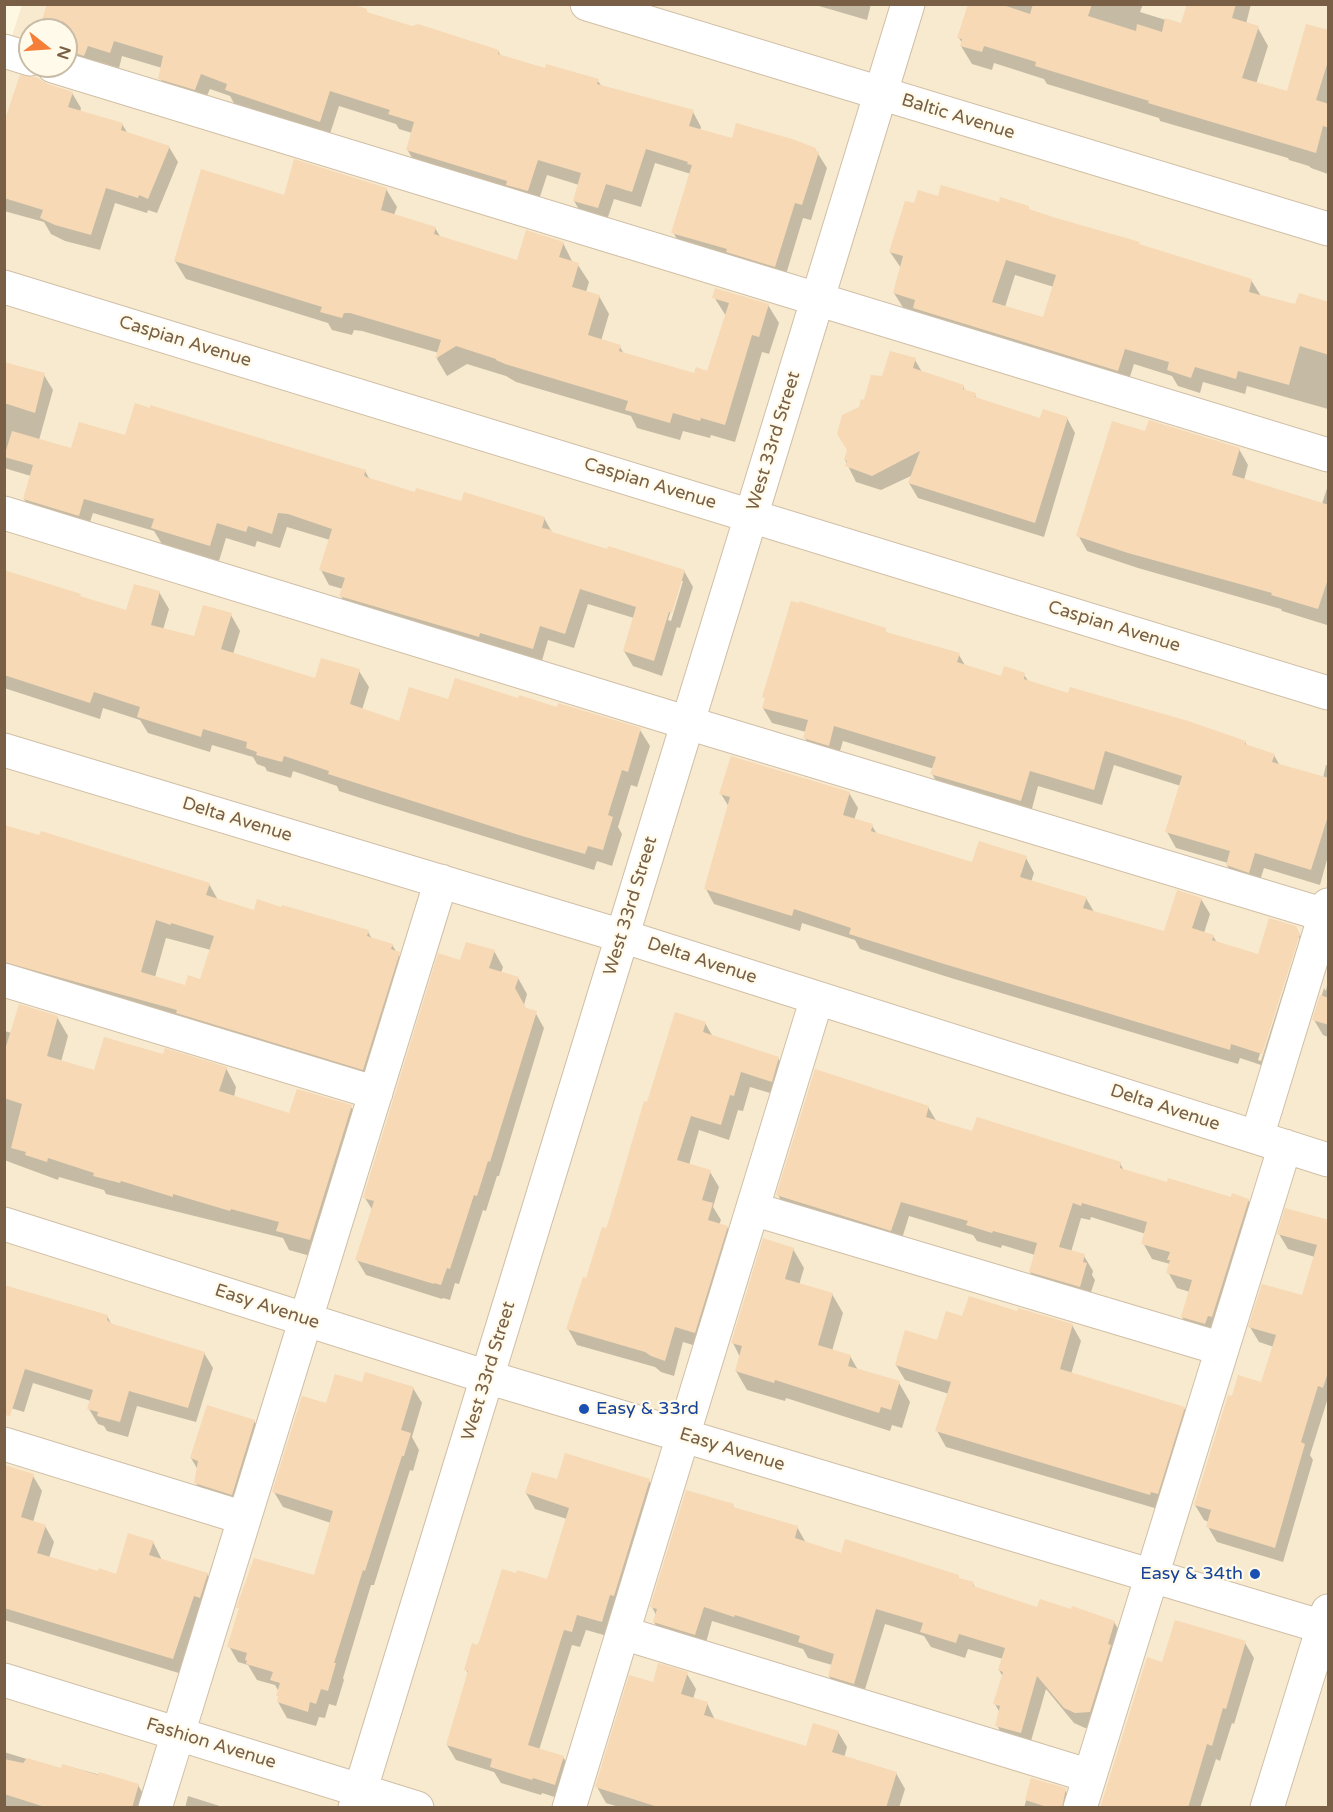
<!DOCTYPE html>
<html>
<head>
<meta charset="utf-8">
<style>
	body { margin:0 }
	#map { position:relative; width:1333px; height:1812px; overflow:hidden; background:#fef7e1; font-family:"Varela Round",sans-serif }
	canvas { display:block }
	.frame { position:absolute; inset:0; border:6px solid #785f45; pointer-events:none }
	.north { position:absolute; left:18px; top:18px; width:60px; height:60px; box-sizing:border-box; background:#fffae9; border:2px solid #c9bca7; border-radius:50%; rotate:107deg; font-size:16px; font-weight:700; line-height:24px; text-align:center; color:#785f45 }
	.north::after { content:''; display:block; margin:auto; width:21px; height:27px; background:#f57f39; clip-path:polygon(50% 0,100% 100%,50% 72%,0 100%) }
</style>
</head>
<body>
<div id="map">
<canvas width="1333" height="1812"></canvas>
<div class="frame"></div>
<div class="north">N</div>
</div>
<script>
const context = document.querySelector('canvas').getContext('2d');
context.lineJoin = 'round';
function fillPath(path, color) { context.fillStyle = color; context.fill(path, 'evenodd'); }
const shape = rows => new Path2D(rows.map(r => 'M' + r).join(''));
function strokePath(path, color, width, dash) { context.strokeStyle = color; context.lineWidth = width; context.lineCap = dash ? 'butt' : 'round'; context.setLineDash(dash || []); context.stroke(path); }
function label(font, color, halo, rows, align = 'center') {
  context.font = font + ' "Varela Round",sans-serif'; context.lineWidth = 4.5; context.setLineDash([]); context.textBaseline = 'middle'; context.strokeStyle = halo; context.fillStyle = color; for (const [text, x, y, turn = 0] of rows) {
    context.save(); context.translate(x, y); context.rotate((+turn || 0) * Math.PI / 180); context.textAlign = isNaN(turn) ? turn : align; if (halo) context.strokeText(text, 0, 0); context.fillText(text, 0, 0); context.restore();
  }
}
const residential = shape([
	[22,5,1328,5,1328,1807,5,1808,4,61],
	[30,30,66,30,66,66,30,66]
]);
const shadow = shape([
	[48,4,354,4,356,7,366,11,368,14,498,51,501,56,546,70,598,81,602,87,693,112,701,127,700,130,733,139,815,149,827,168,811,220,803,218,784,281,682,248,673,232,691,174,655,163,641,207,614,199,606,223,583,216,574,201,579,185,547,175,537,206,416,165,407,149,412,133,399,129,396,124,339,106,329,137,235,105,230,96,210,89,203,104,169,94,160,78,162,68,122,56,119,68,96,61,93,71,66,61,66,30,41,30],
	[812,4,871,4,867,20],
	[969,4,1143,4,1140,12,1182,25,1189,4,1251,4,1246,24,1258,28,1268,46,1256,84,1288,93,1328,32,1328,174,1311,168,1309,166,1289,160,1288,158,1160,121,1159,118,1047,84,1044,79,994,63,992,70,972,64,961,46,962,43,959,38],
	[47,85,72,93,81,108,80,112,122,124,128,134,169,147,178,162,157,213,148,210,147,213,115,203,100,250,65,241,51,234,44,222,4,211,4,161],
	[386,189,397,207,394,215,435,228,441,238,518,262,563,243,573,263,578,265,589,282,586,292,599,296,609,314,601,341,620,347,624,354,695,375,708,372,726,316,714,297,768,305,779,323,769,354,762,352,735,442,711,435,710,438,683,431,680,440,637,428,631,416,516,382,506,376,467,364,447,376,437,359,439,353,362,331,354,330,352,335,332,330,328,323,186,279,175,261,285,196],
	[939,198,1028,208,1031,211,1251,280,1261,296,1296,306,1328,303,1328,409,1247,386,1245,394,1203,382,1200,393,1178,386,1172,376,1134,364,1127,386,904,309,894,293,901,268,890,252,915,205],
	[1015,275,1054,287,1044,319,1005,307],
	[915,360,922,372,963,386,966,392,975,395,977,399,1041,420,1067,418,1075,433,1044,537,918,498,909,483,913,475,881,490,856,482,845,460,860,408,883,378],
	[4,363,44,375,53,390,39,440,72,450,126,437,365,471,370,480,416,493,544,518,553,534,684,571,693,587,680,628,677,627,662,676,633,666,624,651,634,618,588,604,574,648,548,640,541,664,350,612,341,596,343,589,329,585,321,570,330,540,287,527,280,548,257,541,255,547,226,538,219,561,162,544,154,531,93,513,87,531,33,514,24,499,31,476,4,468],
	[680,581,683,581,671,621,668,620],
	[1146,433,1239,449,1248,465,1244,480,1322,504,1328,485,1327,625,1282,611,1281,609,1138,568,1087,551,1078,535],
	[4,572,127,612,159,592,169,609,163,630,195,638,231,615,240,631,233,654,316,679,359,671,369,687,362,710,400,723,449,701,519,700,640,730,650,746,637,787,631,785,618,827,622,834,612,866,597,861,594,870,373,802,339,791,337,786,293,771,291,778,267,771,265,767,257,764,253,757,212,745,210,752,148,733,140,720,103,708,100,719,4,688],
	[885,629,887,634,959,655,966,667,1002,678,1024,675,1029,682,1069,694,1245,742,1248,747,1274,755,1280,766,1323,778,1326,765,1328,766,1328,856,1320,885,1264,868,1258,887,1236,881,1227,865,1228,863,1176,848,1167,832,1181,786,1114,765,1102,805,1038,786,1030,816,941,789,932,774,934,769,843,741,837,761,814,754,805,738,806,732,772,723,763,708,766,700,764,697],
	[849,793,858,808,854,820,872,826,877,834,973,864,1026,858,1034,873,1031,882,1086,898,1094,912,1165,933,1201,899,1210,914,1204,933,1213,936,1217,943,1259,956,1295,927,1304,943,1270,1068,1240,1058,1238,1064,951,978,860,949,855,940,802,923,800,931,714,904,706,889,729,807,721,794],
	[1297,938,1300,938,1261,1061,1258,1060],
	[4,826,209,884,218,900,255,912,368,932,372,939,392,945,410,972,374,1088,4,984],
	[166,938,211,950,201,981,186,987,155,977],
	[494,951,503,967,501,973,518,978,527,994,524,1005,526,1009,535,1012,544,1028,499,1176,497,1176,486,1211,483,1210,459,1284,455,1283,450,1300,443,1298,442,1299,366,1275,357,1260,373,1211,365,1198,461,962],
	[1328,980,1328,1037,1323,1035,1314,1020,1324,988,1326,991],
	[57,1017,68,1036,61,1062,95,1072,164,1056,226,1068,236,1087,234,1097,290,1115,351,1107,362,1126,321,1259,289,1250,283,1238,106,1194,104,1190,59,1177,58,1180,4,1160,4,1031,12,1033],
	[705,1023,713,1037,778,1058,787,1074,780,1096,750,1087,743,1111,738,1110,729,1140,699,1130,689,1165,710,1172,719,1187,713,1207,721,1220,719,1225,727,1227,736,1243,703,1348,683,1342,674,1376,661,1372,655,1367,577,1345,568,1329,607,1230,648,1104],
	[928,1107,937,1122,973,1133,1120,1163,1124,1171,1168,1184,1232,1199,1248,1200,1257,1215,1221,1331,1191,1332,1182,1317,1190,1292,1177,1288,1168,1272,1170,1264,1152,1259,1143,1243,1146,1234,1091,1217,1090,1220,1081,1218,1071,1252,1084,1256,1093,1271,1092,1275,1095,1280,1088,1301,1039,1287,1030,1272,1035,1255,1002,1245,1001,1248,977,1241,973,1235,909,1216,900,1245,787,1211,778,1195],
	[1328,1223,1328,1401,1327,1401,1310,1455,1313,1460,1283,1562,1217,1542,1208,1527,1209,1522,1204,1520,1195,1505,1233,1398,1262,1383,1274,1347,1259,1342,1250,1327,1303,1297,1315,1257,1288,1249,1279,1234],
	[793,1249,804,1268,799,1285,832,1294,843,1313,832,1351,850,1356,858,1370,899,1383,910,1402,902,1428,892,1425,890,1431,786,1398,785,1401,747,1390,736,1371,740,1357,733,1343],
	[4,1286,107,1316,112,1325,204,1353,213,1368,196,1422,137,1406,128,1437,107,1431,104,1426,98,1424,89,1409,91,1401,33,1383,24,1412,4,1406],
	[1018,1313,1072,1325,1081,1341,1071,1374,1184,1408,1192,1424,1158,1509,946,1447,937,1431,949,1394,905,1380,896,1365,938,1342,963,1318],
	[363,1384,413,1388,422,1403,412,1437,419,1450,413,1471,410,1470,374,1585,371,1585,343,1678,344,1680,336,1706,329,1704,325,1718,319,1717,316,1726,287,1718,278,1702,279,1692,275,1685,257,1680,248,1665,238,1662,229,1646,240,1610,238,1607,315,1577,331,1523,283,1507,274,1492,327,1405],
	[254,1421,263,1437,241,1509,205,1498,196,1483,198,1470,191,1458],
	[4,1467,33,1476,42,1491,33,1522,45,1526,54,1542,49,1558,99,1573,117,1575,153,1542,161,1558,161,1560,207,1574,216,1590,182,1674,4,1620],
	[558,1481,649,1481,658,1496,611,1637,586,1630,580,1647,572,1645,539,1750,563,1757,572,1772,564,1800,542,1793,541,1795,501,1783,494,1772,456,1760,447,1745,469,1675,466,1670,478,1647,548,1581,567,1519,535,1509,526,1493],
	[733,1506,735,1509,797,1527,806,1543,842,1555,958,1577,960,1580,973,1584,976,1589,1038,1608,1114,1622,1123,1637,1099,1727,1085,1728,1074,1723,1046,1689,1029,1748,1005,1741,997,1725,1000,1713,995,1704,1003,1677,999,1670,1003,1659,968,1649,965,1658,931,1647,924,1636,885,1624,862,1699,838,1691,829,1676,832,1665,808,1658,803,1649,712,1621,704,1650,663,1638,654,1622,656,1615,652,1607],
	[1245,1643,1254,1658,1234,1724,1232,1723,1220,1761,1216,1759,1200,1808,1101,1808,1163,1663],
	[687,1674,696,1689,693,1699,707,1703,715,1720,807,1748,838,1732,847,1747,844,1758,896,1773,905,1789,899,1808,622,1808,606,1803,597,1787,654,1684],
	[4,1752,62,1770,63,1765,138,1785,147,1801,145,1808,4,1808],
	[1032,1779,1065,1790,1074,1808,1024,1808],
	[188,1796,226,1808,185,1808]
]);
const building = shape([
	[47,4,351,4,367,9,367,12,412,26,418,24,499,50,498,54,545,68,546,64,599,79,597,84,694,110,689,126,732,138,736,123,792,139,816,148,815,150,819,152,802,205,795,203,775,267,726,252,727,249,671,233,691,168,692,165,687,164,688,162,646,149,632,192,606,184,598,208,573,201,581,173,538,160,528,191,506,185,507,181,406,150,414,122,388,114,390,110,330,91,320,122,225,90,227,84,201,74,195,90,158,79,163,56,114,41,110,53,88,46,84,56,66,50,66,30,39,30],
	[968,4,1000,4,1030,14,1033,4,1092,4,1088,16,1136,31,1137,24,1162,32,1165,18,1181,23,1187,4,1236,4,1232,18,1259,26,1242,78,1287,91,1306,24,1329,30,1329,58,1316,100,1329,104,1329,128,1323,126,1316,153,1148,103,1149,101,1035,66,1036,62,984,46,982,52,960,46,962,39,957,38],
	[20,75,36,77,48,84,73,92,68,107,123,123,121,130,170,146,148,199,139,195,138,198,106,188,91,235,55,225,40,218,43,210,4,198,4,122],
	[294,159,387,188,381,210,436,227,434,234,517,260,526,230,564,242,559,257,579,263,572,287,600,295,588,335,621,345,619,351,694,373,696,367,707,371,729,303,712,298,715,288,769,304,759,337,752,335,725,425,701,418,700,421,673,413,670,423,625,410,628,401,505,364,496,360,496,359,456,346,435,359,441,340,350,313,344,313,342,318,320,312,322,307,174,261,201,169,284,195],
	[941,185,999,202,1000,197,1029,206,1029,209,1056,218,1140,242,1139,244,1252,279,1249,292,1295,304,1299,293,1329,302,1329,355,1300,346,1289,385,1238,371,1236,379,1195,367,1191,378,1167,370,1169,362,1125,349,1118,371,913,308,915,300,893,293,903,256,889,252,905,201,914,203,918,190,938,196],
	[1006,260,1056,275,1043,317,992,302],
	[890,351,916,358,913,368,964,385,963,389,976,393,975,397,1040,418,1043,409,1068,417,1035,523,908,483,920,451,872,476,845,466,847,461,844,460,847,450,837,434,842,415,859,407,861,399,864,400,871,375,882,376],
	[4,362,45,373,35,413,4,403],
	[135,403,150,408,150,405,366,470,364,475,366,477,415,492,416,488,461,501,464,492,545,517,542,528,552,530,552,532,607,549,608,546,685,570,672,613,669,612,654,661,623,651,636,607,580,589,565,634,540,626,533,649,480,633,479,637,339,596,345,578,319,570,332,529,288,514,278,513,272,534,248,526,246,532,217,523,210,546,151,528,154,519,84,499,79,516,23,499,33,465,4,457,12,431,71,448,79,422,125,435],
	[1149,420,1240,448,1232,475,1329,505,1329,576,1318,609,1271,595,1272,593,1128,553,1076,536,1112,421,1145,431],
	[4,570,81,594,80,596,126,610,134,584,160,591,151,625,194,636,203,605,232,613,221,649,315,678,321,658,360,669,350,704,399,721,409,687,448,699,455,678,518,698,519,695,557,707,558,703,641,728,628,772,622,770,608,815,613,817,603,850,588,846,585,854,522,836,328,774,329,771,284,756,282,762,256,755,257,752,246,748,247,742,203,729,201,737,137,717,140,707,94,692,90,703,4,675],
	[791,601,799,603,799,601,886,628,886,632,960,653,957,662,1001,676,1004,666,1025,673,1024,679,1068,693,1070,687,1188,721,1246,741,1245,744,1275,754,1272,762,1329,778,1329,813,1311,870,1255,853,1249,873,1226,865,1230,851,1165,832,1182,776,1105,751,1094,790,1030,771,1021,801,930,774,936,757,834,726,829,746,803,738,808,720,762,708,765,698,762,697],
	[731,756,850,792,843,815,873,824,871,831,972,862,979,841,1027,856,1020,877,1087,897,1083,908,1164,931,1177,890,1202,898,1192,928,1214,935,1212,940,1258,954,1269,918,1296,926,1300,934,1262,1054,1231,1044,1230,1050,941,963,849,934,851,928,794,909,792,916,704,889,730,797,719,794],
	[4,825,39,835,41,831,210,883,206,895,254,910,257,899,281,907,282,905,369,930,367,936,393,944,391,949,400,952,363,1070,176,1013,177,1010,4,962],
	[156,920,171,925,171,923,214,936,200,979,188,975,185,985,141,972],
	[466,942,495,950,489,968,519,977,515,988,526,1008,537,1011,490,1162,488,1161,477,1196,474,1195,450,1269,447,1268,441,1285,434,1283,434,1284,355,1260,374,1201,363,1198,438,953,460,960],
	[1320,995,1329,998,1329,1025,1312,1020],
	[19,1004,58,1016,47,1056,94,1070,104,1037,163,1054,165,1048,227,1067,219,1091,289,1113,297,1089,352,1105,310,1240,276,1231,279,1222,231,1209,230,1211,173,1194,173,1197,121,1181,120,1183,93,1176,94,1173,48,1158,47,1162,25,1155,26,1152,11,1148,22,1104,4,1098,4,1053],
	[675,1012,706,1022,703,1032,779,1057,772,1082,741,1072,734,1096,730,1095,721,1125,691,1116,677,1160,711,1170,702,1200,713,1203,708,1220,728,1226,695,1333,675,1327,665,1361,651,1356,645,1352,566,1329,583,1277,586,1278,602,1227,606,1228,609,1220,644,1101,647,1102],
	[815,1069,929,1106,926,1117,972,1131,977,1117,1121,1162,1120,1168,1167,1182,1168,1178,1231,1197,1232,1193,1249,1199,1212,1317,1208,1316,1205,1324,1181,1317,1192,1280,1166,1273,1170,1260,1167,1260,1170,1252,1141,1244,1147,1222,1082,1203,1081,1206,1073,1203,1059,1247,1085,1254,1083,1262,1087,1263,1080,1287,1029,1272,1037,1243,993,1231,992,1233,966,1225,968,1221,901,1202,891,1231,776,1195],
	[1285,1208,1329,1220,1329,1369,1323,1388,1318,1386,1301,1442,1305,1444,1275,1548,1206,1527,1211,1510,1194,1505,1228,1395,1232,1396,1238,1375,1261,1382,1276,1335,1248,1327,1262,1284,1302,1295,1317,1245,1277,1234],
	[763,1238,794,1248,785,1279,833,1293,818,1345,851,1355,848,1366,900,1381,891,1410,881,1407,879,1413,775,1380,774,1383,735,1371,742,1346,731,1343],
	[4,1285,108,1315,107,1320,113,1324,205,1352,188,1408,129,1391,120,1422,97,1416,98,1412,87,1409,93,1390,25,1369,10,1416,4,1415],
	[969,1296,1017,1311,1018,1308,1073,1324,1060,1369,1185,1407,1158,1494,1151,1492,1150,1495,935,1431,951,1382,895,1365,905,1330,937,1340,946,1311,962,1316],
	[365,1372,414,1387,401,1430,411,1433,404,1456,402,1456,365,1571,363,1570,334,1663,336,1663,328,1691,321,1689,316,1704,310,1702,308,1712,277,1702,278,1696,276,1696,280,1683,270,1680,273,1672,246,1664,247,1661,245,1660,247,1653,227,1647,239,1608,236,1608,254,1558,314,1575,333,1511,272,1492,302,1396,326,1403,335,1374,362,1382],
	[207,1405,255,1420,232,1495,194,1483,198,1461,190,1458],
	[565,1453,650,1479,614,1596,610,1595,602,1622,577,1615,572,1632,564,1630,528,1745,564,1756,555,1785,533,1778,532,1780,490,1767,492,1759,446,1745,468,1671,464,1670,472,1643,477,1645,479,1642,502,1569,516,1573,517,1570,547,1579,569,1508,525,1493,532,1472,557,1479],
	[4,1465,34,1474,21,1517,46,1525,37,1553,98,1571,99,1568,116,1574,128,1533,154,1541,149,1555,208,1573,200,1598,194,1596,173,1659,4,1608],
	[686,1490,734,1504,733,1507,798,1526,795,1538,841,1553,845,1539,959,1575,959,1578,974,1582,973,1586,1037,1607,1040,1599,1071,1609,1072,1606,1115,1621,1108,1644,1111,1645,1090,1712,1075,1713,1064,1708,1037,1676,1021,1733,995,1726,1000,1706,993,1704,1003,1672,998,1670,1005,1648,959,1634,956,1643,920,1632,923,1623,876,1609,854,1684,828,1676,834,1654,798,1642,800,1636,735,1615,734,1617,704,1607,695,1635,653,1622,657,1609,650,1607],
	[1175,1620,1246,1641,1226,1709,1223,1708,1212,1746,1207,1744,1188,1808,1100,1808,1147,1657,1162,1662],
	[658,1663,688,1672,681,1694,708,1702,704,1715,806,1746,813,1723,839,1731,832,1752,897,1772,886,1808,661,1808,595,1787,629,1675,653,1682],
	[27,1758,61,1768,62,1764,98,1775,99,1772,139,1784,132,1808,48,1808,4,1794,4,1759,23,1763],
	[1031,1778,1066,1788,1062,1808,1050,1808,1025,1800]
]);
const minor = shape([
	[587,4,1328,229],
	[4,51,30,59],
	[53,66,1328,455],
	[4,287,1328,693],
	[4,513,688,723,1325,915],
	[4,750,622,936,1328,1160],
	[4,980,376,1093],
	[1257,1137,1328,905],
	[753,1209,1222,1349],
	[4,1224,487,1377,1323,1627],
	[4,1444,244,1518],
	[623,1633,1090,1776],
	[4,1680,417,1808],
	[155,1808,441,881],
	[355,1808,908,4],
	[569,1808,817,998],
	[1080,1808,1285,1146],
	[1267,1808,1328,1611]
]);
const markers = [
	[584,1409,6,"#1a4fb4"],
	[1255,1574,6,"#1a4fb4"]
];
const streetNames = [
	["Baltic Avenue",958,117,17],
	["Caspian Avenue",185,342,17],
	["West 33rd Street",774,441,-73],
	["Caspian Avenue",650,484,17],
	["Caspian Avenue",1114,627,17],
	["Delta Avenue",237,820,17],
	["West 33rd Street",631,906,-73],
	["Delta Avenue",702,961,18],
	["Delta Avenue",1165,1108,18],
	["Easy Avenue",267,1307,18],
	["West 33rd Street",489,1371,-73],
	["Easy Avenue",732,1450,17],
	["Fashion Avenue",211,1744,17]
];
const transitNames = [
	["Easy & 33rd",596,1409],
	["Easy & 34th",1243,1574,"right"]
];
fillPath(residential, '#f7eace');
fillPath(shadow, '#0003');
fillPath(building, '#f7d9b6');
strokePath(minor, '#d1bfa7', 35);
strokePath(minor, '#fff', 33);
for (const [x, y, r, color] of markers) { const dot = new Path2D(); dot.arc(x, y, r, 0, 2 * Math.PI); context.fillStyle = color; context.fill(dot); strokePath(dot, '#fffae9', 2); }
label('18px', '#785f45', '#fffae9', streetNames);
label('18px', '#164399', '#fffae9', transitNames, 'left');
</script>
</body>
</html>
